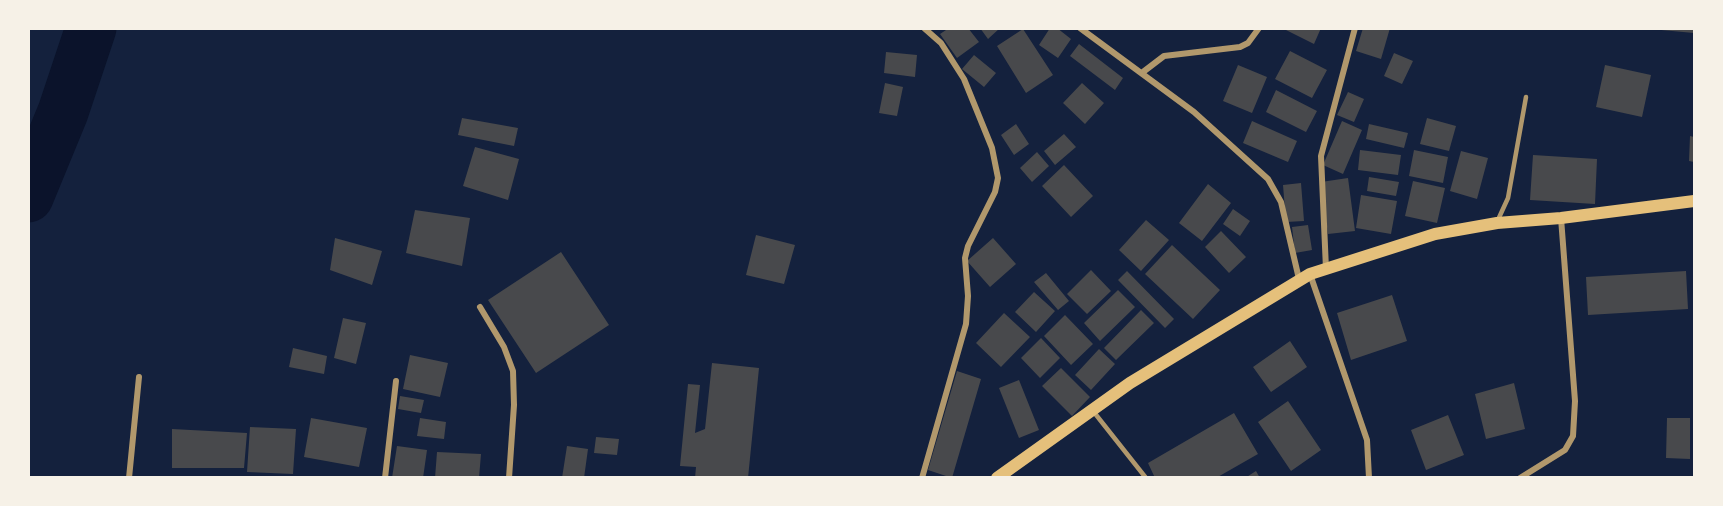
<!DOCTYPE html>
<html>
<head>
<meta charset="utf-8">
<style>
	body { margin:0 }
	#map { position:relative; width:1723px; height:506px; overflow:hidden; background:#14213d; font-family:Lora,serif }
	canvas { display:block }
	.frame { position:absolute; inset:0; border:30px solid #f6f1e7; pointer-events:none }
</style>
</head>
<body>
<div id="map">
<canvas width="1723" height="506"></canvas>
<div class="frame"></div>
</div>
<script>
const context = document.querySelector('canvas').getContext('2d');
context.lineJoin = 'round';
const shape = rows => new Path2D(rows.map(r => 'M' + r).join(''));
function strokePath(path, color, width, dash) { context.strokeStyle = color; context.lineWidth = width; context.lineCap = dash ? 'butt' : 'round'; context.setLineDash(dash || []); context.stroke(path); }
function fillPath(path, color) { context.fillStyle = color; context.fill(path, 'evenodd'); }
const river = shape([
	[28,197,63,112,91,28]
]);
const building = shape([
	[949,28,968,28,979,42,957,58,940,34],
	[980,28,1000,28,988,39],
	[1050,28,1057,28,1071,39,1058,58,1039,45],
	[1282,28,1321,28,1314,44],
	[1363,28,1390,28,1381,59,1356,51],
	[1661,28,1694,28,1694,33,1661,30],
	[1023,29,1053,75,1026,93,997,46],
	[1079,44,1123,78,1115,90,1070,56],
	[1290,51,1327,70,1312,98,1275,79],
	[886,52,917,55,915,77,884,73],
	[1394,53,1413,61,1402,84,1384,76],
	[974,55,996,73,984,87,962,69],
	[1238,65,1267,77,1252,113,1223,101],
	[1605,65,1651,75,1642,117,1596,107],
	[885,83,903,87,897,116,879,113],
	[1082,83,1104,103,1085,124,1063,103],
	[1276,90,1317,111,1306,132,1266,112],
	[1348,92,1364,99,1354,122,1337,115],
	[462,118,518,128,514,146,458,135],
	[1427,118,1456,126,1449,151,1420,144],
	[1252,121,1297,141,1288,162,1243,143],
	[1342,121,1362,130,1343,174,1323,165],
	[1016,124,1029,144,1014,155,1001,135],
	[1369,124,1408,133,1404,148,1366,139],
	[1064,134,1076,147,1055,165,1044,151],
	[1690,136,1694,137,1694,162,1689,161],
	[475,147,519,159,508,200,463,186],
	[1360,150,1401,155,1398,175,1358,170],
	[1414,150,1448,157,1443,183,1409,176],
	[1461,151,1488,158,1477,199,1450,191],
	[1037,152,1049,166,1032,182,1020,168],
	[1533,155,1597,159,1595,204,1530,200],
	[1064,165,1093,196,1071,217,1042,186],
	[1369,177,1399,182,1396,196,1367,191],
	[1348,178,1355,231,1328,234,1321,182],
	[1413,181,1445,188,1437,223,1405,216],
	[1301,183,1304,221,1286,222,1283,185],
	[1208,184,1231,203,1202,241,1179,223],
	[1361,195,1397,201,1391,234,1356,228],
	[1233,209,1250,221,1240,236,1223,224],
	[415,210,470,218,462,266,406,253],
	[1146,220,1169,240,1141,271,1119,250],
	[1308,225,1312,250,1295,253,1292,227],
	[1221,231,1246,257,1229,273,1205,247],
	[756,235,795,245,784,284,746,275],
	[335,238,382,251,372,285,330,270],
	[993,238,1016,264,990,287,967,261],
	[1172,245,1220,290,1193,319,1145,274],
	[561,252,609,325,536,373,488,300],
	[1091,270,1111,291,1087,314,1067,294],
	[1127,271,1174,319,1165,328,1118,280],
	[1686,271,1688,309,1588,315,1586,277],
	[1046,273,1069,301,1058,310,1034,282],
	[1118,290,1135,307,1100,341,1084,323],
	[1034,292,1055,311,1036,332,1015,312],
	[1392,295,1407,341,1351,360,1337,313],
	[1141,310,1154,323,1116,360,1104,348],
	[1004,313,1030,337,1001,367,976,343],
	[1065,315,1093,344,1071,365,1044,336],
	[343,318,366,323,356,364,334,358],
	[1041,338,1060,358,1040,378,1021,358],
	[1290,341,1307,367,1271,392,1253,367],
	[293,348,327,356,324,374,289,367],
	[1099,349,1115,364,1091,390,1075,375],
	[410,355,448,363,440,397,403,389],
	[712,363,759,368,748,478,695,478,696,467,680,466,688,384,700,385,695,433,705,429],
	[1061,368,1090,397,1072,416,1042,386],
	[957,371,981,379,952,478,928,470],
	[1019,380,1039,430,1019,438,999,388],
	[1514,383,1525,429,1486,439,1475,394],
	[400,396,424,400,421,413,398,409],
	[1288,401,1321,450,1291,471,1258,422],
	[1234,413,1258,454,1216,478,1155,478,1148,463],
	[1448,415,1464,455,1426,470,1411,430],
	[311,418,367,428,359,467,304,457],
	[420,418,446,422,444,439,417,436],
	[1667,418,1690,418,1690,459,1666,458],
	[250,427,296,429,293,474,247,472],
	[172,429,247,433,244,468,172,468],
	[596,437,619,439,617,455,594,453],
	[397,446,427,450,423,478,392,478],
	[567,446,588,449,584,478,562,478],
	[437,452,481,454,479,478,435,478],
	[1256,471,1260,478,1245,478]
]);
const service = shape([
	[1497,222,1508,198,1526,97],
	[1093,411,1146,478]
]);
const minor = shape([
	[1080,28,1194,112,1268,179,1281,202,1299,279],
	[1143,72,1164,56,1240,47,1248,43,1259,28],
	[1326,269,1321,156,1355,28],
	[1310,274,1367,440,1369,478],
	[480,307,504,347,513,371,514,405,509,478],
	[129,478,139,377],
	[385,478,396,381],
	[922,478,966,324,968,296,965,258,968,246,995,192,998,178,992,148,964,79,941,43,924,28],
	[1520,478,1565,450,1573,436,1575,401,1561,218]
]);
const secondary = shape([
	[997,478,1130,383,1310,274,1435,234,1497,223,1561,218,1694,201]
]);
strokePath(river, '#0b132b', 51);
fillPath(building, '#48494c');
strokePath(service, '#b1986c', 4.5);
strokePath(minor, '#b1986c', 6);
strokePath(secondary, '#e5c07b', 12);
</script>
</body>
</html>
